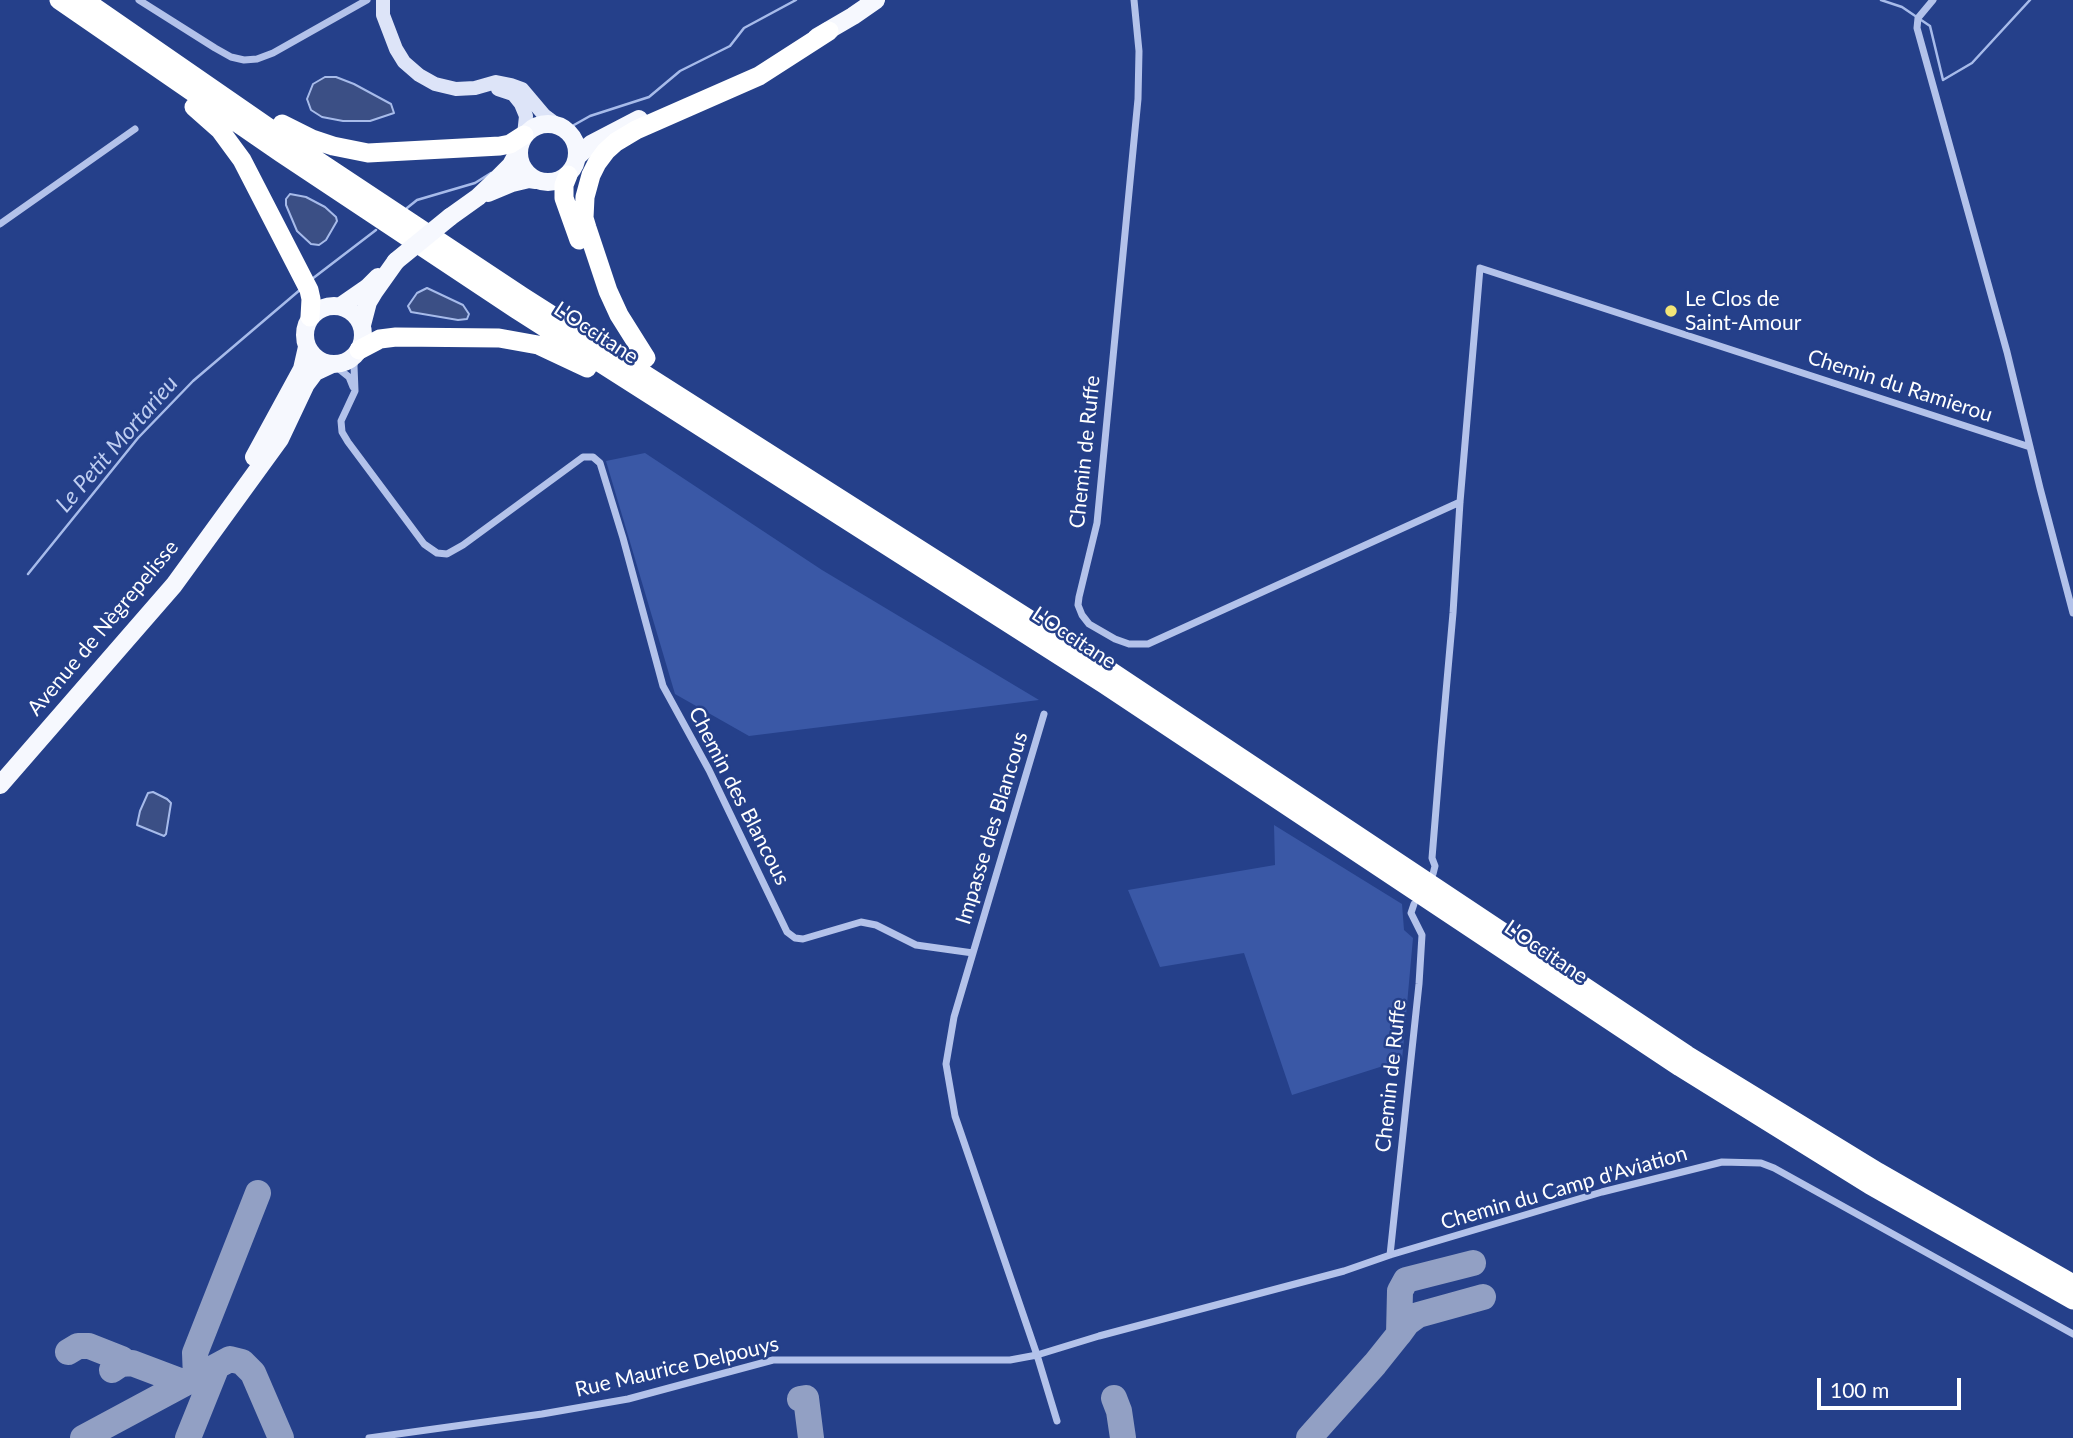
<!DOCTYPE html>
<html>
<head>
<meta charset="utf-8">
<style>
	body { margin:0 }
	#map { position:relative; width:2073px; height:1438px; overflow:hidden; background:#25408a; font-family:Lato,sans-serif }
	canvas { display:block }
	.scale { position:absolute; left:1817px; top:1378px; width:144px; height:32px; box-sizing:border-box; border:4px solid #fff; border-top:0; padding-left:9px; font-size:21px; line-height:24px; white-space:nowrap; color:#fff; -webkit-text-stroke:5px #25408a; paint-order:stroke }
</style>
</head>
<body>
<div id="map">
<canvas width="2073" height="1438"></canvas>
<div class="scale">100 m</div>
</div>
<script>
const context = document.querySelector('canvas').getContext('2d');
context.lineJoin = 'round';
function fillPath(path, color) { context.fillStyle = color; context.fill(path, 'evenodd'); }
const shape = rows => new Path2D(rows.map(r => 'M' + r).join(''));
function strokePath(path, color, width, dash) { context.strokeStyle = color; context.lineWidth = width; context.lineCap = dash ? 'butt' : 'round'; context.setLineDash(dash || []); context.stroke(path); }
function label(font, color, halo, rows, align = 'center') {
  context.font = font + ' Lato,sans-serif'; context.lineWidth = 5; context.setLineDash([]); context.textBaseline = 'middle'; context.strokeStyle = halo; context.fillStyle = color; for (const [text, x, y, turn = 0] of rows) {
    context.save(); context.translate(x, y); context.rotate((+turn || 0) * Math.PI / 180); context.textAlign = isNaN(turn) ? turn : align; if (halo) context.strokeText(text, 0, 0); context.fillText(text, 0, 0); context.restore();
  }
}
const green = shape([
	[645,453,822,570,1039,700,749,736,675,694,606,461],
	[1274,825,1402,904,1404,930,1413,938,1402,1060,1292,1095,1244,953,1160,967,1128,890,1275,865]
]);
const water = shape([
	[325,77,336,77,354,84,391,104,394,113,370,121,343,121,322,117,311,110,307,99,313,84,325,77],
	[290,194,306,197,325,207,336,217,337,221,326,240,319,245,311,244,297,231,286,205,286,199,290,194],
	[427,288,463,305,469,314,467,319,458,320,411,312,408,306,417,293,427,288],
	[153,792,167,799,171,803,166,834,164,836,137,825,140,811,148,793,153,792]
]);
const stream = shape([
	[1881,0,1902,7,1930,26,1943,80,1972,63,2030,0],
	[574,125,590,116,649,97,680,71,730,46,744,28,796,0],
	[407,208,417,200,475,183,491,173],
	[312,279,376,230],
	[28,574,138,438,193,381,301,289]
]);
const taxiway = shape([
	[1399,1334,1407,1323,1418,1315,1483,1297],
	[68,1352,78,1346,89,1346,122,1359],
	[112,1370,121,1364,132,1363,185,1383],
	[196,1378,195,1353,258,1193],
	[1114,1398,1119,1411,1123,1438],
	[800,1399,806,1398,811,1438],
	[83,1438,230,1359,242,1362,253,1373,281,1438],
	[188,1438,217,1366],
	[1309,1438,1375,1364,1399,1334,1400,1291,1406,1280,1473,1263]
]);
const street = shape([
	[139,0,215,48,231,57,244,60,257,59,273,53,367,0],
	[1134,0,1139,51,1138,99,1097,523,1079,597,1078,605,1082,615,1089,624,1115,639,1129,644,1148,644,1460,502],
	[1933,0,1918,18,1917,28,2007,352,2040,488,2073,613],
	[0,224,135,129],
	[356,354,354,366,355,391,341,421,342,432,348,442,424,544,437,553,447,554,463,545,583,457,593,457,600,463,623,538,663,686,709,770,787,932,795,938,803,939,861,922,876,925,916,945,973,953,954,1017,946,1064,955,1116,1037,1355,1057,1421],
	[334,365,349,377,353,387],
	[1433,874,1435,866,1432,858,1441,748,1453,613,1460,502,1480,268,2030,447],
	[973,953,1044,714],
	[1390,1255,1419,984,1422,935,1411,913,1414,904],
	[369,1438,542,1414,628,1399,773,1360,1010,1360,1037,1355,1099,1336,1344,1271,1390,1255,1602,1192,1722,1162,1761,1163,1774,1168,2073,1334]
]);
const secondary = shape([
	[383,0,383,15,396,49,404,62,419,75,435,84,456,89,475,88,496,82,511,85,522,89,544,115,556,124],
	[498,89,513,94,521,104,526,116,524,135]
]);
const primary = shape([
	[817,37,853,16,876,0],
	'519 153a29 29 0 1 1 58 0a29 29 0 1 1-58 0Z',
	[577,157,591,144,639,119],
	[488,193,512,183,529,179,536,180],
	[450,217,478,197,498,178,511,165,518,152],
	'305 335a29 29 0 1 1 58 0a29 29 0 1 1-58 0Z',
	[341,306,367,288,378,277],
	[362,325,368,302,374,292,396,261],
	[254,457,302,369,307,347],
	[0,785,174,585,280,439,306,384,315,372,332,364]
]);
const highway = shape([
	[59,0,281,153,516,309,1104,684,1680,1067,1870,1185,2073,1300],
	[84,0,288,141,523,297,1112,672,1687,1055,1878,1172,2073,1284],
	[194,107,220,130,242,160,309,290,311,299,310,317],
	[282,124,312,139,333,146,368,153,500,146,510,144,524,135],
	[568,175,564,185,564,198,579,240],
	[359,350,380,339,396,337,499,338,538,345,587,368],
	[646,358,619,315,608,291,587,228,584,218,585,197,591,175,597,163,606,151,616,142,636,130,759,76,829,31]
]);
const primaryBridge = shape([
	[396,261,450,217]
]);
const markers = [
	[1671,311,7,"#f3e577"]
];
const poiNames = [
	["Le Clos de",1685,299],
	["Saint-Amour",1685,323]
];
const streetNames = [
	["L'Occitane",596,333,33],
	["Chemin du Ramierou",1900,386,18],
	["Chemin de Ruffe",1085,452,-84],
	["Avenue de Nègrepelisse",103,628,-50],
	["L'Occitane",1074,638,33],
	["Chemin des Blancous",739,796,63],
	["Impasse des Blancous",992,828,-73],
	["L'Occitane",1546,952,34],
	["Chemin de Ruffe",1391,1076,-84],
	["Chemin du Camp d'Aviation",1564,1188,-16],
	["Rue Maurice Delpouys",677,1367,-13]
];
const waterNames = [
	["Le Petit Mortarieu",117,444,-49]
];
fillPath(green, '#3a58a6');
fillPath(water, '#3b4f85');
strokePath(water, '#a7bbea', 2);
strokePath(stream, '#a7bbea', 2.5);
strokePath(taxiway, '#92a0c4', 26);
strokePath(street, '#b3c2ea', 7);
strokePath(secondary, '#dde4f8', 14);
strokePath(primary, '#f6f8fe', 18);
strokePath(highway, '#fff', 19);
strokePath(primaryBridge, '#f6f8fe', 18);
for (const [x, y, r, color] of markers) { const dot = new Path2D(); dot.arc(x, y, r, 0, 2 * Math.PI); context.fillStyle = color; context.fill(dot); strokePath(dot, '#25408a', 2.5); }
label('21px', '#fff', '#25408a', poiNames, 'left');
label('21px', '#fff', '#25408a', streetNames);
label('italic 23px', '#becdf1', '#25408a', waterNames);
</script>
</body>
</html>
